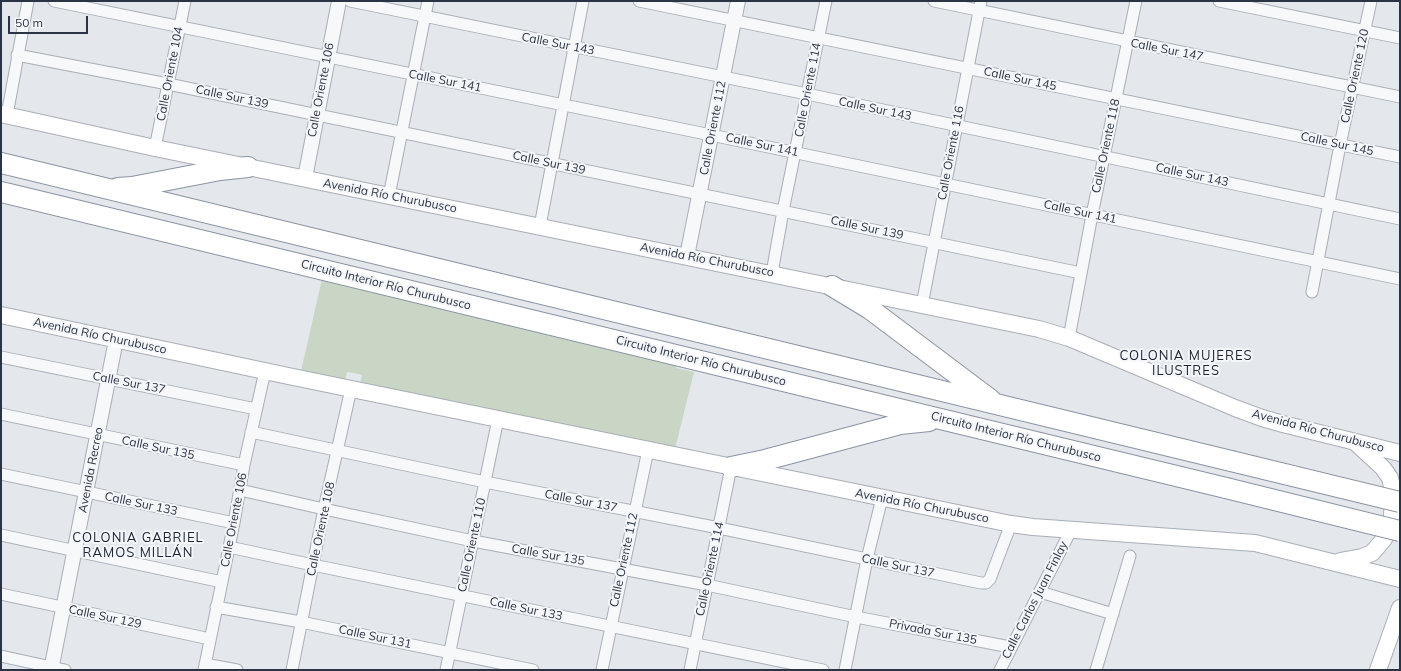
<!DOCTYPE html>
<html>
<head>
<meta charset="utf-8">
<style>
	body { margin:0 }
	#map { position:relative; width:1401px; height:671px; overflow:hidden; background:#e4e7ec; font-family:Mulish,sans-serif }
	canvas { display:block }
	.frame { position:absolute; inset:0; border:2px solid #2b3445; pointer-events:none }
	.scale { position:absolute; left:8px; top:16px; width:80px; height:18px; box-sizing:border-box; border:2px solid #2b3445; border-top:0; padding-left:5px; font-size:12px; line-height:14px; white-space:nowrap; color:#2b3445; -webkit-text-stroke:3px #f4f6f9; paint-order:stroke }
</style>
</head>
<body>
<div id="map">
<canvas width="1401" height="671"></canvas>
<div class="frame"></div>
<div class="scale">50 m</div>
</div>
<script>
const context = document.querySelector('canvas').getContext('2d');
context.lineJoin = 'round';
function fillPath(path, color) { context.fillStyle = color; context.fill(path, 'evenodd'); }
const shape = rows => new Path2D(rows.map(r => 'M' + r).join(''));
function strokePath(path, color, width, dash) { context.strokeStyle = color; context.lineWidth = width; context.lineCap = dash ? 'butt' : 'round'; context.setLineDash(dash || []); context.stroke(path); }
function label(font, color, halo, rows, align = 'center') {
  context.font = font + ' Mulish,sans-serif'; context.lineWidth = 4; context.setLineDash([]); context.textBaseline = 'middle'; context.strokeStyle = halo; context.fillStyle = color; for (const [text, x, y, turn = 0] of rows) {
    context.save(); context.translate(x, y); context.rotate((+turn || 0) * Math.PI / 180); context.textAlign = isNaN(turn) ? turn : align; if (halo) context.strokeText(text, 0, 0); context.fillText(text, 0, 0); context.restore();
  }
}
const green = shape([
	[322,279,676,365,676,368,694,372,675,449,499,411,360,384,362,375,354,373,347,372,345,381,301,371]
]);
const minor = shape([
	[54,1,711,135,1400,279],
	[350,1,807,94,1400,219],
	[639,1,1400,157],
	[934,1,1400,97],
	[1219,1,1400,38],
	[17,55,168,84,1081,273],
	[7,115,28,1],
	[155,148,185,1],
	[389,196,428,1],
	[540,226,583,1],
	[772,273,783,211,826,1],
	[1312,292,1340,145,1371,1],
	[922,305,981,1],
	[1069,338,1092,215,1136,1],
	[1,357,256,409],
	[1,414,244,465],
	[251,432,485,482,719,528,981,583,986,583,990,579,1011,524],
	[1,474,234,523],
	[240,490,324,509,473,541,707,585,856,617,1010,647],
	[1,535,222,582],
	[229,547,313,565,823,670],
	[1040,592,1113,614],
	[1,594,210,639],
	[216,607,301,622,533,670],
	[1,656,65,670],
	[205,664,237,670],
	[204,670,234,523,244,465,265,371],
	[292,670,324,509,351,389],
	[446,670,498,419],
	[602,670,648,450],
	[690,670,731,467],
	[845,670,867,559,882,498],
	[1000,670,1071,530],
	[1096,670,1130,556]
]);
const tertiary = shape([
	[305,178,339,1],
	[687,256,738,1],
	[51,670,116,340]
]);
const secondary = shape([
	[1,114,155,148,1039,329,1069,338,1235,408,1262,418,1283,424,1400,453],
	[1,315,293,377,1011,524,1033,527,1255,543,1400,579],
	[1340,561,1362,557,1372,553,1384,539,1392,517,1393,491,1390,478,1383,468,1356,443],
	[1378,670,1400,608]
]);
const motorway = shape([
	[1,163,1231,461],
	[118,188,132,187,220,170,248,167],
	[1,192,1226,488],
	[832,286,870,309,991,400],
	[731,467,765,460,900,424,929,421]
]);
const motorwayBridge = shape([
	[1231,461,1400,502],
	[1226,488,1400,531]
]);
const streetNames = [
	["Calle Sur 143",558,44,11],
	["Calle Sur 147",1167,50,11],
	["Calle Oriente 104",170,74,-79],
	["Calle Oriente 120",1355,76,-78],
	["Calle Sur 145",1020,79,12],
	["Calle Sur 141",445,81,11],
	["Calle Oriente 106",321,90,-79],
	["Calle Oriente 114",808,90,-79],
	["Calle Sur 139",232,97,12],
	["Calle Sur 143",875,109,12],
	["Calle Oriente 112",713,128,-79],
	["Calle Sur 145",1337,144,12],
	["Calle Sur 141",762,145,12],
	["Calle Oriente 118",1106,146,-78],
	["Calle Oriente 116",951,153,-79],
	["Calle Sur 139",549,163,12],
	["Calle Sur 143",1192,175,12],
	["Avenida Río Churubusco",390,196,11],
	["Calle Sur 141",1080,212,12],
	["Calle Sur 139",867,228,12],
	["Avenida Río Churubusco",707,260,11],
	["Circuito Interior Río Churubusco",386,285,14],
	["Avenida Río Churubusco",100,336,12],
	["Circuito Interior Río Churubusco",701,361,14],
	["Calle Sur 137",129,383,11],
	["Avenida Río Churubusco",1318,431,15],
	["Circuito Interior Río Churubusco",1016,437,14],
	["Calle Sur 135",158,448,12],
	["Avenida Recreo",91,470,-79],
	["Calle Sur 137",581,501,11],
	["Calle Sur 133",141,504,12],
	["Avenida Río Churubusco",922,506,11],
	["Calle Oriente 106",234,520,-79],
	["Calle Oriente 108",321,529,-78],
	["Calle Oriente 110",472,545,-78],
	["Calle Sur 135",548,555,10],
	["Calle Oriente 112",624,560,-78],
	["Calle Sur 137",898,566,12],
	["Calle Oriente 114",710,569,-78],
	["Calle Carlos Juan Finlay",1035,600,-63],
	["Calle Sur 133",526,609,12],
	["Calle Sur 129",105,617,12],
	["Privada Sur 135",933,632,11],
	["Calle Sur 131",375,637,12]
];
const neighbourhoodNames = [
	["COLONIA MUJERES",1186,356],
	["ILUSTRES",1186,371],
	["COLONIA GABRIEL",138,538],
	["RAMOS MILLÁN",138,553]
];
fillPath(green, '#c9d6c5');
strokePath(minor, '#a9aeb7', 13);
strokePath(tertiary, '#a9aeb7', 16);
strokePath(secondary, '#a9aeb7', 18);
strokePath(motorway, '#8b94a3', 22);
strokePath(minor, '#f7f8fa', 11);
strokePath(tertiary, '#f7f8fa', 14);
strokePath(secondary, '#fff', 16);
strokePath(motorway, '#fff', 20);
strokePath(motorwayBridge, '#8b94a3', 22, []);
strokePath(motorwayBridge, '#fff', 20);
label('12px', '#2b3445', '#f4f6f9', streetNames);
context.letterSpacing = '1px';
label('13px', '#1d2536', '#f4f6f9', neighbourhoodNames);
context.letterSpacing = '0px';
</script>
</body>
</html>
